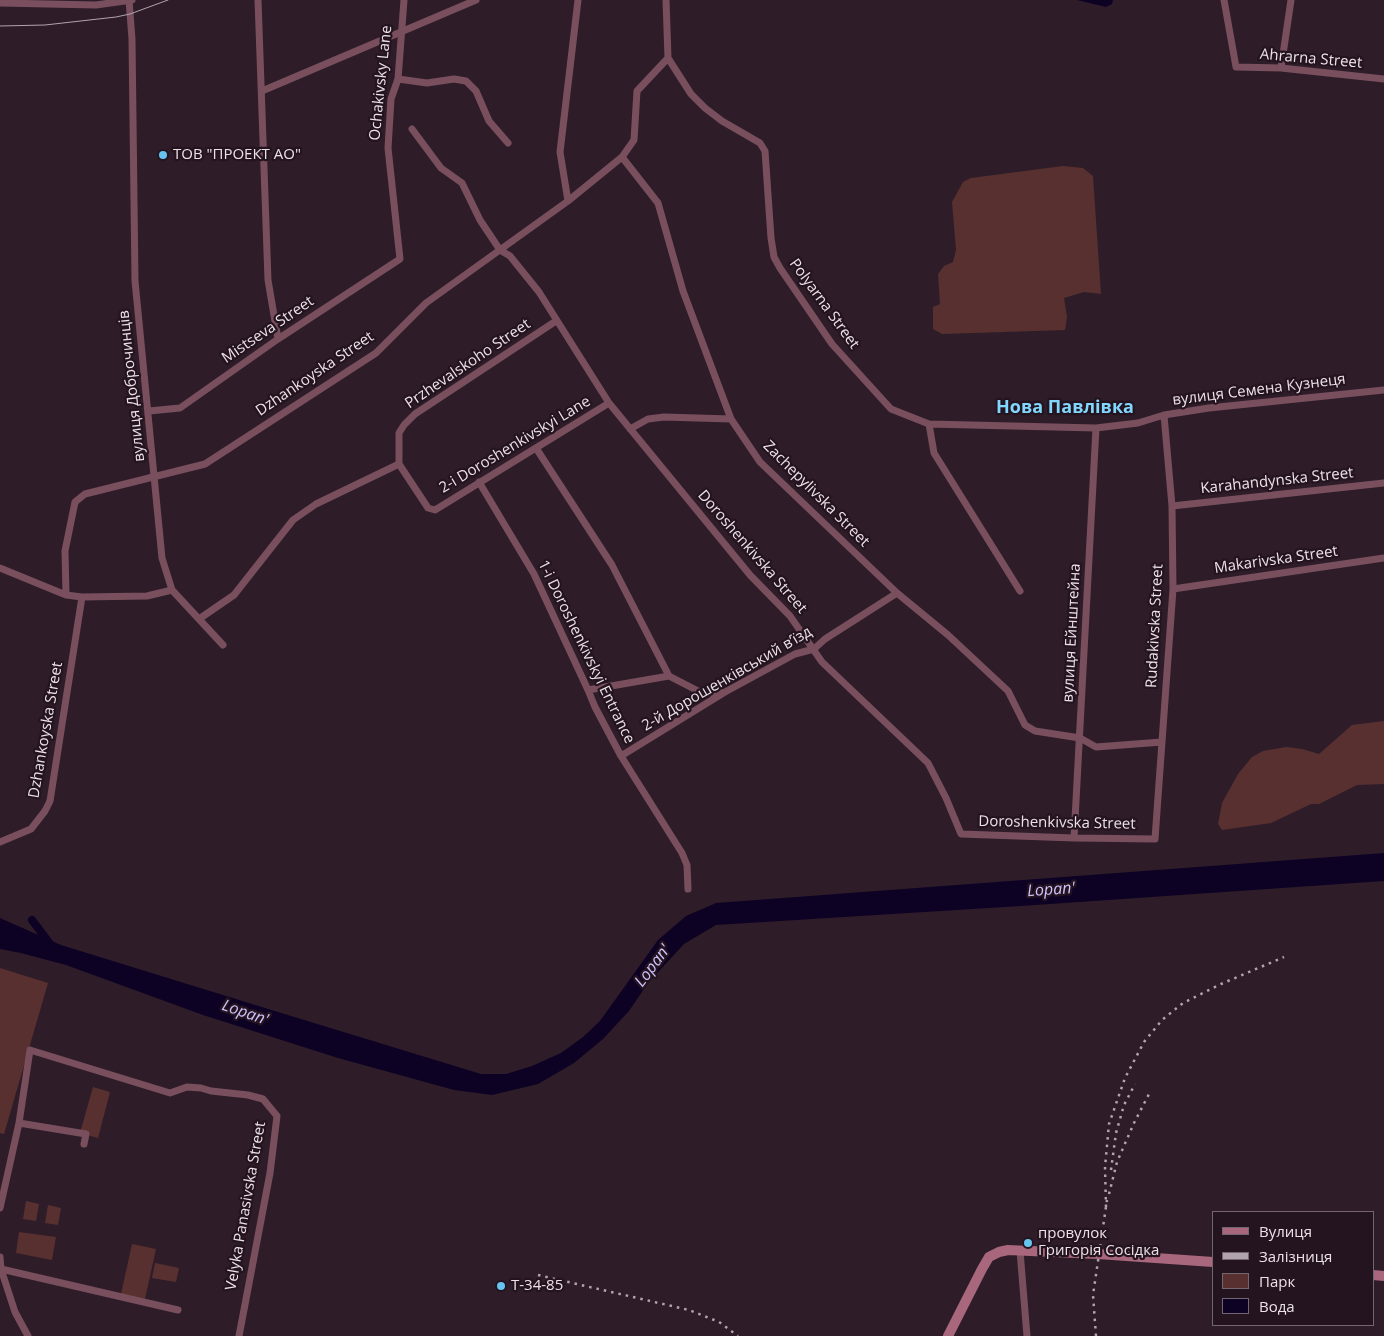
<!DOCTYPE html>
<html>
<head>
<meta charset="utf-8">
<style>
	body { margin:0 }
	#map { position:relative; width:1384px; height:1336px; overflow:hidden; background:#2e1d29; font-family:"Open Sans",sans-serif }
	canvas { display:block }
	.legend { position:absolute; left:1212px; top:1211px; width:162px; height:115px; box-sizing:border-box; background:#24141f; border:1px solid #746670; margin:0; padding:6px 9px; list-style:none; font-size:15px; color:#ede1e9 }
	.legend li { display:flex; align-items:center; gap:10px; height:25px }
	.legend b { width:25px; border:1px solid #746670 }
</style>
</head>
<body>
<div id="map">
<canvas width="1384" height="1336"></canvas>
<ul class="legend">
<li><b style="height:6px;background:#a9677d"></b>Вулиця</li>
<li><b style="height:6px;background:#b2a4ae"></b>Залізниця</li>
<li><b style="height:14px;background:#583030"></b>Парк</li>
<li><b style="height:14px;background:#0e0224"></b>Вода</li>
</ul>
</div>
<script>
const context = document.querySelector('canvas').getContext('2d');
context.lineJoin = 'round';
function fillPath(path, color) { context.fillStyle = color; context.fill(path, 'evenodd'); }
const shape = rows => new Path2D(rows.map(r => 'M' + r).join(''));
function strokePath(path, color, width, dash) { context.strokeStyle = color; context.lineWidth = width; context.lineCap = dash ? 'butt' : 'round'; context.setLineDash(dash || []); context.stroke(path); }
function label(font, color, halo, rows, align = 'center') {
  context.font = font + ' "Open Sans",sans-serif'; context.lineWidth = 4.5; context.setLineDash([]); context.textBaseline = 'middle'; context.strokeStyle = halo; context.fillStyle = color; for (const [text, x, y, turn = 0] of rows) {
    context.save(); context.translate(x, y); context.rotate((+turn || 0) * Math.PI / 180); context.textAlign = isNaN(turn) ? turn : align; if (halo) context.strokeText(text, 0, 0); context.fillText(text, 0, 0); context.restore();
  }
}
const green = shape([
	[1063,166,1083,168,1093,176,1101,294,1084,292,1064,298,1067,317,1065,330,942,334,933,329,933,307,940,304,938,274,944,266,953,262,956,250,952,202,963,182,971,178],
	[1384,721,1384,784,1357,785,1319,804,1311,804,1271,823,1222,830,1218,824,1222,803,1238,774,1252,757,1263,751,1286,747,1302,749,1319,754,1352,725],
	[0,968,48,983,4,1134,0,1133],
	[93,1087,110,1092,98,1138,80,1133],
	[26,1201,39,1204,36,1221,23,1219],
	[48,1205,61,1208,58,1225,45,1223],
	[19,1232,56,1237,52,1260,16,1253],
	[132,1244,156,1249,145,1299,121,1294],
	[155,1263,179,1268,176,1282,152,1278]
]);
const water = shape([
	[1077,0,1113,0,1112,4,1106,7],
	[1384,853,1384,881,1021,906,716,925,684,944,648,983,629,1011,603,1039,574,1063,538,1084,492,1095,454,1090,338,1058,203,1015,66,965,21,953,0,949,0,918,61,945,265,1008,481,1074,506,1074,532,1066,561,1053,583,1037,600,1021,658,940,686,916,716,903]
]);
const canal = shape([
	[32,920,50,944]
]);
const street = shape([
	[129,0,132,39,135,281,162,558,172,590,223,645],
	[258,0,268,280,278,339],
	[666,0,668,58,691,94,705,108,722,121,760,143,765,151,771,238,774,257,780,268,832,344,891,409,929,424,1096,428,1138,423,1164,415,1209,408,1384,390],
	[1224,0,1236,67,1281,68,1384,79],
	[0,3,96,5,132,0],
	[1281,68,1291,0],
	[398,79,427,83,454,79,466,81,476,91,489,121,508,143],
	[262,91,476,0],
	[412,129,441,168,462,183,480,220,500,250,510,256,539,292,609,403,750,575,790,616,822,662,928,763,946,798,961,834,1074,838,1155,839,1173,589,1172,506,1164,415],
	[622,157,658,203,683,291,731,419,760,462,897,593,948,635,1008,691,1025,725,1035,731,1080,738,1096,747,1162,742],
	[568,201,560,152,578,0],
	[149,411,180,408,278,339,400,259,388,148,391,99,398,79,404,0],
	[929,424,934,453,1020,591],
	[630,429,648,419,664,417,731,419],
	[536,448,612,565,669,676],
	[399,464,428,508,435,510,609,403],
	[399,464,399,433,404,425,415,414,556,321],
	[479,482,534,574,588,690,595,707,621,756,682,853,687,865,688,889],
	[1172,506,1384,483],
	[0,568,66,595,82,597,147,596,172,590],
	[1173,589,1384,558],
	[66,595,65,551,75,502,85,494,205,464,376,353,426,303,568,201,622,157,634,140,637,91,668,58],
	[199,619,234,595,293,520,316,504,399,464],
	[588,690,669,676,702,693,725,692],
	[621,756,725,692,795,654,814,649,825,639,897,593],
	[1074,838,1096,428],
	[0,842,31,829,45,811,50,801,82,597],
	[19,1123,86,1134,84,1144],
	[0,1208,19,1123,30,1050,170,1093,187,1087,201,1088,211,1091,248,1095,263,1099,277,1116,270,1173,239,1336],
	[1020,1251,1027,1336],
	[0,1257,1,1269,15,1312,28,1336],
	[1,1269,178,1310]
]);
const secondary = shape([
	[1373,1275,1384,1276],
	[948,1336,982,1269,989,1257,999,1252,1008,1250,1098,1254,1213,1262]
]);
const tram = shape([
	[0,26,45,25,116,17,130,14,168,0]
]);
const rail = shape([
	[1111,1170,1116,1133,1124,1105,1135,1084],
	[1109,1194,1117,1162,1134,1123,1149,1094],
	[1106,1207,1105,1167,1109,1124,1125,1078,1144,1042,1162,1020,1183,1003,1221,984,1284,957],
	[538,1275,689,1310,719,1322,738,1336],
	[1096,1336,1093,1295,1107,1200]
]);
const markers = [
	[163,155,5,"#66c4ef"],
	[1028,1243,5,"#66c4ef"],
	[501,1286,5,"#66c4ef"]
];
const streetNames = [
	["Ahrarna Street",1311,59,5],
	["Ochakivsky Lane",381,83,-84],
	["Polyarna Street",824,304,54],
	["Mistseva Street",268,330,-34],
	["Przhevalskoho Street",468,364,-34],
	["Dzhankoyska Street",315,374,-34],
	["вулиця Доброчинців",132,386,-96],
	["вулиця Семена Кузнеця",1259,390,-7],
	["2-i Doroshenkivskyi Lane",515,445,-31],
	["Karahandynska Street",1277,481,-6],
	["Zachepylivska Street",816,494,45],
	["Doroshenkivska Street",752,552,49],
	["Makarivska Street",1276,560,-8],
	["Rudakivska Street",1155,626,-87],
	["вулиця Ейнштейна",1072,633,-87],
	["1-i Doroshenkivskyi Entrance",586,652,64],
	["2-й Дорошенківський в’їзд",727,679,-30],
	["Dzhankoyska Street",46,730,-80],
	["Doroshenkivska Street",1057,823,1],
	["Velyka Panasivska Street",246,1206,-80]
];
const poiNames = [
	["ТОВ \"ПРОЕКТ АО\"",173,155],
	["провулок",1038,1234],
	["Григорія Сосідка",1038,1251],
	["Т-34-85",511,1286]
];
const waterNames = [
	["Lopan'",1051,890,-4],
	["Lopan'",653,966,-53],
	["Lopan'",245,1013,19]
];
const quarterNames = [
	["Нова Павлівка",1065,408]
];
fillPath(green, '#583030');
fillPath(water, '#0e0224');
strokePath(canal, '#0e0224', 8);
strokePath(street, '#794f5d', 7);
strokePath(secondary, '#a9677d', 10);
strokePath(tram, '#b2a4ae', 1);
strokePath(rail, '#b2a4ae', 2.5, [2.5, 5]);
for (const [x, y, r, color] of markers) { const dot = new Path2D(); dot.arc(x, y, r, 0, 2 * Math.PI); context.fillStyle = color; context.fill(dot); strokePath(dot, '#24141f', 2); }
label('15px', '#ede1e9', '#24141f', streetNames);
label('15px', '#ede1e9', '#24141f', poiNames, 'left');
label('italic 16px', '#d0c4fe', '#24141f', waterNames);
label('bold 18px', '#81d7fe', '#24141f', quarterNames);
</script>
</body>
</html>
